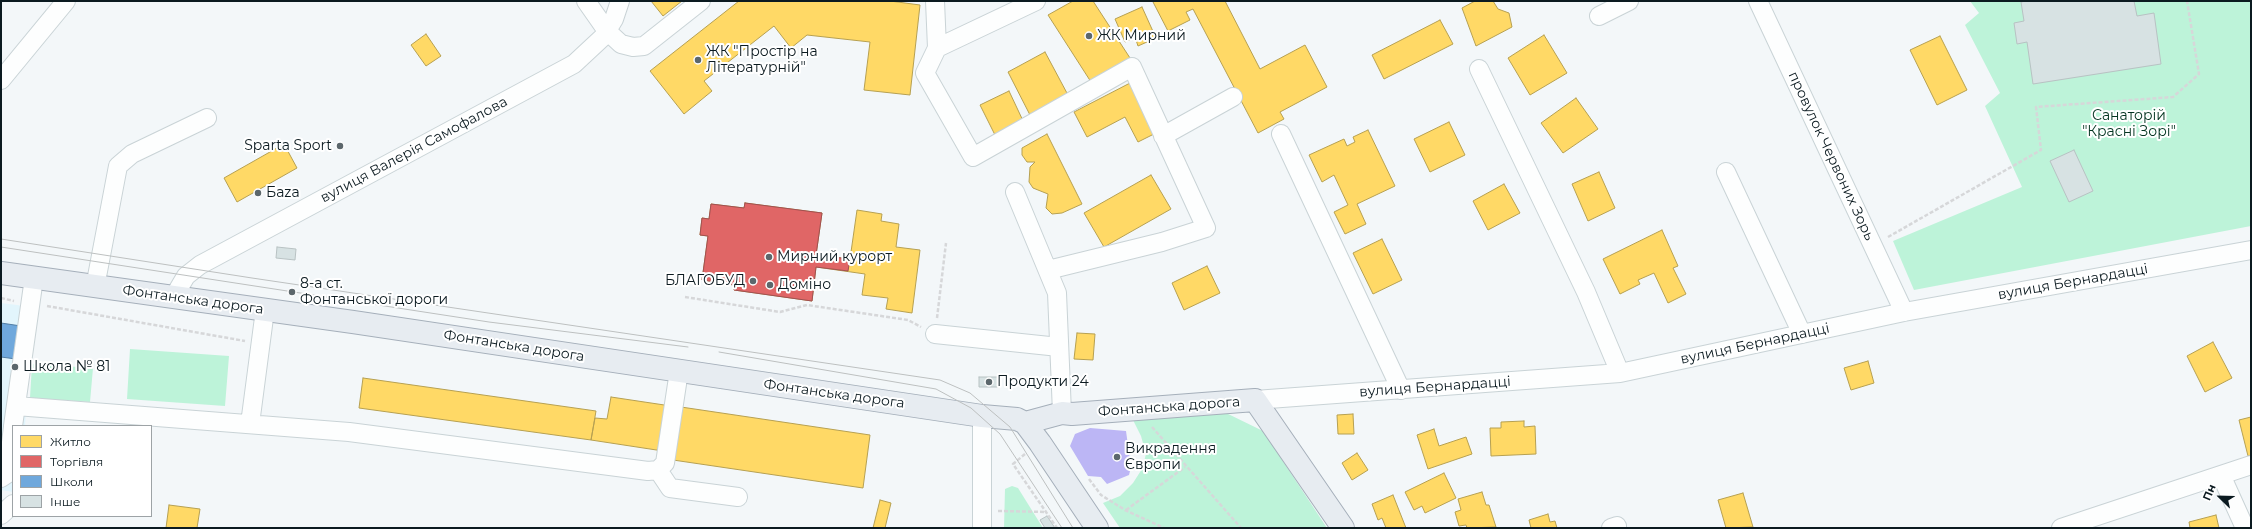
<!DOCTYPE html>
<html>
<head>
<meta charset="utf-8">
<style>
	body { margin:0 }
	#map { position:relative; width:2252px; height:529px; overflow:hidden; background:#f3f7f9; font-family:Montserrat,sans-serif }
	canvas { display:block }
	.frame { position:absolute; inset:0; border:2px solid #0b1a20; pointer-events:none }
	.legend { position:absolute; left:12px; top:425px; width:140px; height:92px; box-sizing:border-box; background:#fff; border:1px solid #9da3a6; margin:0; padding:5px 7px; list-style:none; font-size:12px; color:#0b1a20 }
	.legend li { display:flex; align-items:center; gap:8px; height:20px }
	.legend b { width:20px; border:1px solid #9da3a6 }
	.north { position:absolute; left:2200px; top:477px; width:40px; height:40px; -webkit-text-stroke:3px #fff; paint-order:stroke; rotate:293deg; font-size:11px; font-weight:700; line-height:16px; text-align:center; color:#0b1a20 }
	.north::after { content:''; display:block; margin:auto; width:14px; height:18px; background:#0b1a20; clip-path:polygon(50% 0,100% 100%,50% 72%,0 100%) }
</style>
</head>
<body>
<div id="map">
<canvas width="2252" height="529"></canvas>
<div class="frame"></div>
<ul class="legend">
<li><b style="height:11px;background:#ffd966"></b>Житло</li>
<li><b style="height:11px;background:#e06666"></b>Торгівля</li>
<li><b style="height:11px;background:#6fa8dc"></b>Школи</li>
<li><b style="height:11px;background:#d7e2e3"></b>Інше</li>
</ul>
<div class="north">Пн</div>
</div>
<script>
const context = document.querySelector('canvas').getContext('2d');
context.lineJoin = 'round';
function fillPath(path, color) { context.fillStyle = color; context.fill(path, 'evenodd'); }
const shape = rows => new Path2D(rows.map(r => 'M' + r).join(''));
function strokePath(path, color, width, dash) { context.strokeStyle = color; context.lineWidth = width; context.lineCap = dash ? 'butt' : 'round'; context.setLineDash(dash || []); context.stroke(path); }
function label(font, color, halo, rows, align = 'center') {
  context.font = font + ' Montserrat,sans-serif'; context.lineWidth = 4; context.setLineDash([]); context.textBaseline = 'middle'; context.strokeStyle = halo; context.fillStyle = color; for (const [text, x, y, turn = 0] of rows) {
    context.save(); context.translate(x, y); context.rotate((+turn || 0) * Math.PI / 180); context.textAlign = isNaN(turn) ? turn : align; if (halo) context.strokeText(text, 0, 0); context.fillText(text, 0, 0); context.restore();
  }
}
const built = shape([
	[1,303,33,307,25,426,13,426,13,492,1,490]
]);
const green = shape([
	[1970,1,2251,1,2251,226,1914,290,1893,241,2022,187,1985,106,2000,93,1965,25,1979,13],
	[130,349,229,356,225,406,127,399],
	[32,364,93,368,90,402,30,398],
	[1224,412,1263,431,1327,528,1120,528,1103,503,1120,496,1133,483,1142,469,1146,454,1141,436,1133,420],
	[1012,486,1018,488,1043,528,1004,528,1005,489]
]);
const water = shape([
	[1090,428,1126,431,1131,467,1129,475,1107,484,1101,477,1088,476,1070,446,1075,434]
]);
const homes = shape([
	[651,1,682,1,663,16,651,1],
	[739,1,890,1,920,5,910,95,864,90,870,42,807,35,791,48,774,26,704,81,712,91,684,114,650,71,739,1],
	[1073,1,1093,1,1130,58,1091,82,1048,15,1073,1],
	[1155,1,1225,1,1260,69,1305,45,1327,87,1280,112,1284,119,1258,133,1193,9,1186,12,1190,20,1168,31,1153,2,1155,1],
	[1475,1,1493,1,1498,9,1509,13,1512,27,1476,46,1462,8,1475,1],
	[1142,7,1156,38,1138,46,1135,37,1125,42,1115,19,1142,7],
	[1440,20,1453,44,1384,79,1372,55,1440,20],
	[426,34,441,56,426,66,411,45,426,34],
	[1544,35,1567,73,1530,95,1508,58,1544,35],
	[1940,36,1967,90,1937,105,1910,50,1940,36],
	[1045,52,1068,95,1030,115,1008,72,1045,52],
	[1132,82,1158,132,1138,142,1125,117,1087,137,1074,112,1132,82],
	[1009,91,1025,125,997,139,980,105,1009,91],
	[1576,98,1598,129,1563,153,1541,123,1576,98],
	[1449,122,1465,155,1430,172,1414,139,1449,122],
	[1368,130,1395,186,1357,204,1366,224,1345,234,1334,212,1348,205,1334,175,1322,182,1309,155,1344,139,1347,146,1355,142,1353,137,1368,130],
	[1047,134,1082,204,1062,213,1052,214,1046,208,1048,194,1033,188,1029,182,1030,167,1035,162,1027,162,1022,155,1022,148,1047,134],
	[284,144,297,168,237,202,224,178,284,144],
	[1599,172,1615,208,1588,221,1572,184,1599,172],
	[1151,175,1171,209,1104,247,1084,213,1151,175],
	[1504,184,1520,213,1488,230,1473,201,1504,184],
	[745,203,822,213,816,255,850,259,857,210,882,214,881,221,899,224,896,247,920,250,912,313,886,309,888,298,862,295,865,274,816,267,812,301,734,290,734,285,702,280,708,236,700,235,702,218,709,219,711,204,744,208,745,203],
	[1662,230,1678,266,1673,268,1686,294,1668,303,1654,273,1638,280,1640,284,1620,294,1603,259,1662,230],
	[1382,239,1402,280,1373,294,1353,253,1382,239],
	[1207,266,1220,293,1184,310,1172,283,1207,266],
	[1077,333,1095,334,1093,360,1074,359,1077,333],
	[2213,342,2232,378,2205,392,2187,356,2213,342],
	[1868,361,1874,383,1851,390,1844,368,1868,361],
	[363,378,596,411,591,440,359,408,363,378],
	[611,397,671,406,663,451,591,440,595,418,607,419,611,397],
	[681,407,870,435,863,488,673,460,681,407],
	[1353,414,1354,434,1338,434,1337,415,1353,414],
	[2251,417,2251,455,2248,456,2239,420,2251,417],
	[1524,421,1524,427,1535,426,1536,454,1491,456,1490,428,1501,428,1501,422,1524,421],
	[1434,429,1439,446,1466,437,1472,454,1428,469,1417,435,1434,429],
	[1357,453,1368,470,1352,480,1342,463,1357,453],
	[1444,473,1456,498,1425,513,1422,506,1414,510,1405,492,1444,473],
	[1482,492,1486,505,1489,505,1496,527,1467,528,1466,525,1459,526,1455,512,1461,510,1458,499,1482,492],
	[1743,493,1753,527,1726,528,1718,500,1743,493],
	[1393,495,1406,528,1386,528,1382,518,1378,520,1372,504,1393,495],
	[880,500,891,503,885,528,873,528,880,500],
	[169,505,200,509,197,528,166,528,169,505],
	[1548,514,1550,522,1555,521,1557,528,1531,528,1529,520,1548,514],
	[2216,515,2219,528,2190,528,2189,522,2216,515]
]);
const shops = shape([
	[745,203,822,213,816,255,850,259,848,271,816,267,812,301,734,290,734,285,702,280,708,236,700,235,702,218,709,219,711,204,744,208,745,203]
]);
const schools = shape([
	[1,323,21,326,16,359,1,357,1,323]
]);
const building = shape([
	[2026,1,2134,1,2137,16,2154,13,2161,64,2033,84,2027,42,2017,44,2014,23,2024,21,2021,2,2026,1],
	[2074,150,2093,191,2069,202,2050,161,2074,150],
	[277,247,296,249,295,260,276,258,277,247],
	[979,377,999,377,999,387,979,387,979,377],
	[1047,516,1055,528,1045,528,1040,520,1047,516]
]);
const path = shape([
	[1888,237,2041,150,2036,107,2173,97,2199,74,2187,1],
	[685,297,780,312,807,305,908,320,921,327],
	[1,298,14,301],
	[47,306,245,341],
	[937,318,946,243],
	[1152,427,1241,528],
	[1025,454,1013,464,1057,528],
	[1089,479,1101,495,1125,510,1164,528],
	[1126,510,1185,467],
	[998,511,1047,512]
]);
const minor = shape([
	[586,1,607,31,621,44,633,47,644,46,701,1],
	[935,1,937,48,1036,1],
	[1758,1,1904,312],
	[1599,16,1629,1],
	[937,48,925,73,973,157,1132,67,1206,228,1162,242,1048,270],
	[1479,69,1586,292,1620,373],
	[1,80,66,1],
	[1281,134,1401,390],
	[1163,136,1233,97],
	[1726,172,1802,334],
	[1015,192,1057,293,1062,413],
	[95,287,118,166,132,154,207,118],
	[173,298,186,276,200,265,574,64,603,37,614,19,620,1],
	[935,334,1059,347],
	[1255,400,1620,373,1904,312,2251,250],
	[16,406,349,432,648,471,658,470,665,463,679,371],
	[250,424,265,310],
	[13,426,34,278],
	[658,470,670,488,738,497],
	[2221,475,2245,528],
	[1,478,7,474,13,427],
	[1,515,13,504],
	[982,528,982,416],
	[1611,528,1617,526],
	[2061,528,2251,465]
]);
const major = shape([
	[1,273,353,322,982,416,1017,419,1025,423,1040,443,1097,528],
	[1025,423,1062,413,1072,414,1255,400,1343,528]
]);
const tram = shape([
	[1,239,252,278,940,380,970,393,1010,427,1073,528],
	[1,247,489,322,688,347],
	[719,352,936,389,971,408,1000,434,1062,528]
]);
const markers = [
	[1089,36,4,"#5c676c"],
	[698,60,4,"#5c676c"],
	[340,146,4,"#5c676c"],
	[258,193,4,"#5c676c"],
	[769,257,4,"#5c676c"],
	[753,281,4,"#5c676c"],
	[770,285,4,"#5c676c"],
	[292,292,4,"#5c676c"],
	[15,367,4,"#5c676c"],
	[989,382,4,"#5c676c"],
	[1117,457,4,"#5c676c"]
];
const poiNames = [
	["ЖК Мирний",1097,36],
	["ЖК \"Простір на",706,52],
	["Літературній\"",706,68],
	["Sparta Sport",332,146,"right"],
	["Баzа",266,193],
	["Мирний курорт",777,257],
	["БЛАГОБУД",745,281,"right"],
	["8-а ст.",300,284],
	["Фонтанської дороги",300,300],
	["Доміно",778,285],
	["Школа № 81",23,367],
	["Продукти 24",997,382],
	["Викрадення",1125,449],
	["Європи",1125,465]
];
const parkNames = [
	["Санаторій",2129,116],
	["\"Красні Зорі\"",2129,132]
];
const streetNames = [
	["вулиця Валерія Самофалова",414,150,-28],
	["провулок Червоних Зорь",1831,156,65],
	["вулиця Бернардацці",2073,282,-10],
	["Фонтанська дорога",193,300,8],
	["вулиця Бернардацці",1755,344,-12],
	["Фонтанська дорога",514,346,9],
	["вулиця Бернардацці",1435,387,-4],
	["Фонтанська дорога",834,394,8],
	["Фонтанська дорога",1169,407,-4]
];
fillPath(built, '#e2f5fc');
fillPath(green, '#bdf3d9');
fillPath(water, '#bcb6f5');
fillPath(homes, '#ffd966');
strokePath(homes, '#b6a051', 1);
fillPath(shops, '#e06666');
strokePath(shops, '#a04f51', 1);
fillPath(schools, '#6fa8dc');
strokePath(schools, '#517da4', 1);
fillPath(building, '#d7e2e3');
strokePath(building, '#b8c2c3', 1);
strokePath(minor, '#c9d3d6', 20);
strokePath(major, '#a5afba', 24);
strokePath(path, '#d6d7d9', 2.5, [4, 2]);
strokePath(minor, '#fdfefe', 18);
strokePath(major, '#e7ecf1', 22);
strokePath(tram, '#bdc0c0', 1);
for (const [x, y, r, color] of markers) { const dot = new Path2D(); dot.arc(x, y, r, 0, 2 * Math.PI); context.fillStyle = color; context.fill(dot); strokePath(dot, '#fff', 1.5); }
label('14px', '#0b1a20', '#fff', poiNames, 'left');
label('14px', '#033420', '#fff', parkNames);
label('14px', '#0b1a20', '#fff', streetNames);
</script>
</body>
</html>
